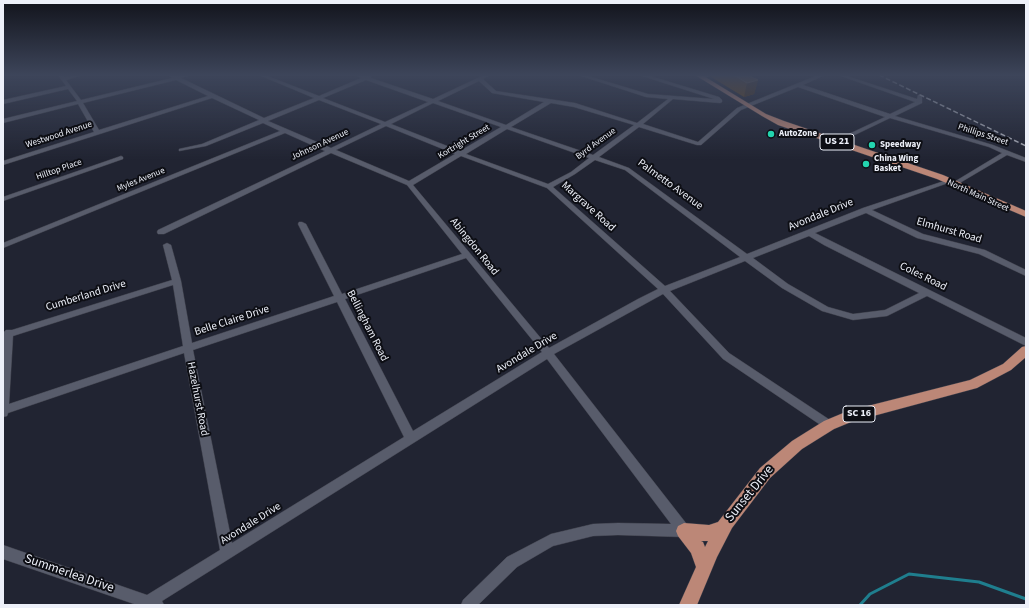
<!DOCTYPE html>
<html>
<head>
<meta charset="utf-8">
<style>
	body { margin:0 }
	#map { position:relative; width:1029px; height:608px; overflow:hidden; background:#212432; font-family:"Source Sans 3",sans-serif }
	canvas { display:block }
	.frame { position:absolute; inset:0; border:4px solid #edf0f9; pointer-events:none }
</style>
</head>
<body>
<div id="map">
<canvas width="1029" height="608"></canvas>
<div class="frame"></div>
</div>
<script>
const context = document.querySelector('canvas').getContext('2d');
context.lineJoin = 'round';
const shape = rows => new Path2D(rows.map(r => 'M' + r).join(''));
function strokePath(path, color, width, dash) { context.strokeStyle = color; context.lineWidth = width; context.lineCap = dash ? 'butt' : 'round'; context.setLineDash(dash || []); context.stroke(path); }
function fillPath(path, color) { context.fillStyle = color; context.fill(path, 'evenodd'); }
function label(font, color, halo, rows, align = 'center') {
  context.font = font + ' "Source Sans 3",sans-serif'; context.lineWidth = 4; context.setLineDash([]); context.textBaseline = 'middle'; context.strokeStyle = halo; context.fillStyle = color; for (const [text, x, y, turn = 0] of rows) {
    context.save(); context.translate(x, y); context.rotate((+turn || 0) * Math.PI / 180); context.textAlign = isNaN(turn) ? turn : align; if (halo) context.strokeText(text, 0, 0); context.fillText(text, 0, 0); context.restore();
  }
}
const streamFar1 = shape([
	[1024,75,1026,76]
]);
const stream = shape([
	[860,605,870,594,909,574,979,582,1026,599]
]);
const minor = shape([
	[58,75,62,75,64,77,83,75,66,80,81,100,172,78,168,75,177,76,191,75,181,78,264,118,314,98,259,75,265,75,319,96,361,78,355,75,369,75,371,76,371,78,433,99,484,75,490,75,483,79,496,91,575,103,637,123,668,99,646,97,578,75,585,75,648,94,714,99,639,75,647,75,719,97,722,100,722,102,720,103,673,99,643,124,698,142,737,108,818,75,825,75,803,85,890,114,915,102,838,75,844,75,917,99,918,95,922,95,922,103,895,116,993,145,1026,158,1026,162,1007,155,958,184,954,184,954,182,1002,153,989,147,890,118,838,143,834,143,834,141,885,117,798,87,741,110,701,145,697,145,639,127,599,157,629,168,747,254,863,208,944,181,948,181,948,183,872,210,923,234,985,250,1026,270,1026,276,979,254,917,238,866,213,815,233,1026,338,1026,346,927,296,887,316,853,320,822,311,782,288,745,261,670,291,729,353,833,422,835,425,833,428,829,430,825,428,723,359,663,294,554,354,689,527,690,531,689,535,684,537,618,535,593,536,553,546,517,567,478,605,461,605,463,600,507,557,551,534,593,524,618,523,671,524,547,359,162,601,164,605,137,605,3,559,3,545,147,595,220,550,184,353,8,413,7,416,3,417,3,333,6,330,12,330,172,280,163,245,167,243,171,245,181,281,192,343,334,296,298,224,299,222,302,222,306,224,342,294,462,254,407,185,331,153,164,234,158,234,157,232,158,230,325,151,285,133,3,248,3,243,280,131,263,123,206,146,179,151,179,149,202,144,259,120,212,98,3,165,3,161,94,132,78,104,3,123,3,119,77,101,68,89,3,104,3,100,66,86,58,75],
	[176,80,208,96,99,130,83,103,176,80],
	[366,80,428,102,385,122,323,98,366,80],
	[479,81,492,93,544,102,506,125,438,101,479,81],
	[319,100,381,124,331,148,268,121,319,100],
	[433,103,501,127,460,151,391,124,433,103],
	[551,103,574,107,634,125,593,155,511,127,551,103],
	[386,126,455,154,409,181,336,150,386,126],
	[507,129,589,158,571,172,548,184,466,154,507,129],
	[461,156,547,188,658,289,638,299,549,348,413,185,461,156],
	[595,160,625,170,740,257,665,286,553,187,575,174,595,160],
	[809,236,824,245,919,293,885,310,853,314,828,307,788,284,753,258,809,236],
	[466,258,542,352,413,431,345,299,466,258],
	[173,285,183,346,9,404,13,336,173,285],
	[337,302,404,437,232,543,193,350,337,302],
	[704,75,712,75,702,79,699,77,704,75],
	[121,156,123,157,123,159,3,201,3,197,121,156]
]);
const major = shape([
	[695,75,702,75,766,114,784,121,943,175,1026,211,1026,217,937,179,778,125,762,116,695,75],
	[1026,346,1026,357,1011,370,977,388,851,422,834,429,802,449,770,478,732,528,717,557,697,605,679,605,696,567,691,553,678,536,676,531,678,526,684,523,709,525,718,522,760,468,792,441,824,421,848,411,970,380,1003,364,1022,347,1026,346],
	[701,541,708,541,705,547,703,542,701,541]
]);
const rail = shape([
	[879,75,1026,146]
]);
const wall = shape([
	[712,75,748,75,758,80,754,94,744,97,711,77]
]);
const shadedWall = shape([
	[758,80,754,94,744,97,747,83]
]);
const building = shape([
	[734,75,748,75,758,80,747,83,734,75]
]);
const markers = [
	[771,134,4,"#23d5af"],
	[872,145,4,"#23d5af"],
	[866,164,4,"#23d5af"]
];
const farPoinames = [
	["AutoZone",779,134],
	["Speedway",880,145],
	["China Wing",874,159],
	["Basket",874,169]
];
const farStreetnames = [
	["Westwood Avenue",59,135,-18],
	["Phillips Street",983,135,18],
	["Kortright Street",464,142,-31],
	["Byrd Avenue",596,144,-36],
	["Johnson Avenue",320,145,-25],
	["Hilltop Place",59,170,-19],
	["Myles Avenue",141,180,-22],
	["North Main Street",978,196,24]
];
const shields = [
	[837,142,34],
	[859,414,32]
];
const shieldNames = [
	["US 21",837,142],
	["SC 16",859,414]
];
const streetNames = [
	["Palmetto Avenue",670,185,36],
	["Margrave Road",588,207,42],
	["Avondale Drive",821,215,-22],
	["Elmhurst Road",949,231,16],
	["Abingdon Road",474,247,51],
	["Coles Road",923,277,26],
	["Cumberland Drive",86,296,-17],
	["Belle Claire Drive",232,321,-18],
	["Bellingham Road",367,326,63],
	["Avondale Drive",527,353,-31],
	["Hazelhurst Road",197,399,79],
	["Avondale Drive",251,524,-32]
];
const nearStreetnames = [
	["Sunset Drive",750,494,-51],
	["Summerlea Drive",69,574,19]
];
strokePath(streamFar1, '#1f7e8e', 1.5);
strokePath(stream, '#1f7e8e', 3);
strokePath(minor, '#3d3f4a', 1);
strokePath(major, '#3d3f4a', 1);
fillPath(minor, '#585c6b');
fillPath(major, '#bc8777');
strokePath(rail, '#aaadb7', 1.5, [5, 2.5]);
fillPath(wall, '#6d4611');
fillPath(shadedWall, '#493114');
fillPath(building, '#7a582a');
strokePath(building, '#8c704b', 1);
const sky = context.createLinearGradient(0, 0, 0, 160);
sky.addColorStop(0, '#12141c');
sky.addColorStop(0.47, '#3d455a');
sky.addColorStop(1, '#3d455a00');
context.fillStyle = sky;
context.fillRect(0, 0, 1029, 160);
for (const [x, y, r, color] of markers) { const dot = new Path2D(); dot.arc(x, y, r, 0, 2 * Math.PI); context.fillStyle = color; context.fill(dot); strokePath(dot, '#0d0e14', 1.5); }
label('bold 9px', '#edf0f9', '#0d0e14', farPoinames, 'left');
label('9px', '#edf0f9', '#0d0e14', farStreetnames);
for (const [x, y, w] of shields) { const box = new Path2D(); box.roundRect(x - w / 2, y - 8, w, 16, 3); context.fillStyle = '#0d0e14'; context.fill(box); strokePath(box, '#edf0f9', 1); }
label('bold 10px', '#edf0f9', null, shieldNames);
label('11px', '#edf0f9', '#0d0e14', streetNames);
label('13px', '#edf0f9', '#0d0e14', nearStreetnames);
</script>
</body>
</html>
